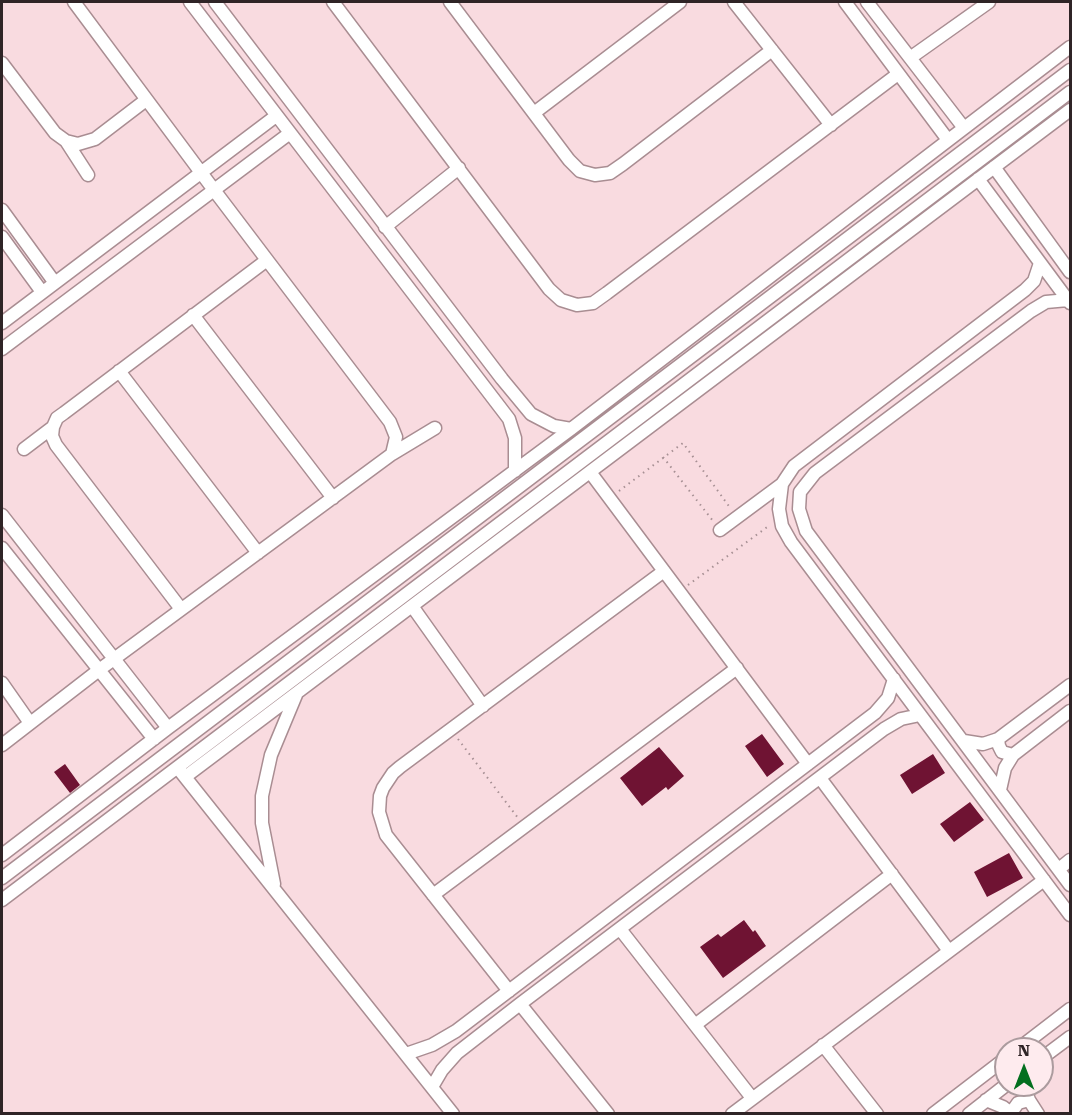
<!DOCTYPE html>
<html>
<head>
<meta charset="utf-8">
<style>
	body { margin:0 }
	#map { position:relative; width:1072px; height:1115px; overflow:hidden; background:#f9dbe0; font-family:"Roboto Serif",serif }
	canvas { display:block }
	.frame { position:absolute; inset:0; border:3px solid #2f2426; pointer-events:none }
	.north { position:absolute; left:994px; top:1037px; width:60px; height:60px; box-sizing:border-box; background:#feebee; border:2px solid #ab9b9e; border-radius:50%; rotate:0deg; font-size:16px; font-weight:700; line-height:24px; text-align:center; color:#2f2426 }
	.north::after { content:''; display:block; margin:auto; width:21px; height:27px; background:#036f1f; clip-path:polygon(50% 0,100% 100%,50% 72%,0 100%) }
</style>
</head>
<body>
<div id="map">
<canvas width="1072" height="1115"></canvas>
<div class="frame"></div>
<div class="north">N</div>
</div>
<script>
const context = document.querySelector('canvas').getContext('2d');
context.lineJoin = 'round';
function fillPath(path, color) { context.fillStyle = color; context.fill(path, 'evenodd'); }
const shape = rows => new Path2D(rows.map(r => 'M' + r).join(''));
function strokePath(path, color, width, dash) { context.strokeStyle = color; context.lineWidth = width; context.lineCap = dash ? 'butt' : 'round'; context.setLineDash(dash || []); context.stroke(path); }
const building = shape([
	[762,734,784,764,767,777,745,746],
	[659,747,684,776,668,790,666,787,642,806,620,778],
	[933,754,945,773,912,794,900,775],
	[65,764,80,785,70,793,54,772],
	[970,802,984,820,954,842,940,824],
	[1009,853,1023,878,987,897,974,872],
	[744,920,753,932,755,930,766,946,723,978,700,947,718,934,721,937]
]);
const path = shape([
	[663,457,713,521],
	[619,491,683,443,731,509],
	[688,585,770,525],
	[458,739,518,818]
]);
const minor = shape([
	[190,2,509,419,515,438,515,471],
	[215,2,502,379,531,414,554,426,571,429],
	[333,2,549,289,561,300,577,305,593,303,607,293,898,74],
	[450,2,569,160,580,171,595,175,610,173,623,164,772,50],
	[734,2,831,125],
	[845,2,948,140],
	[867,2,964,128],
	[910,58,989,2],
	[2,63,55,133,66,141,78,144,95,139,146,100],
	[534,113,680,2],
	[66,141,88,175],
	[994,167,1070,272],
	[978,179,1070,303],
	[2,210,55,283],
	[385,227,459,168],
	[2,237,42,292],
	[1040,263,1034,281,1025,290,794,466,782,484,779,509,782,526,791,542,1070,915],
	[1068,300,1046,302,1031,311,815,473,800,492,799,509,806,531,1070,885],
	[193,315,333,498],
	[2,323,276,116],
	[2,349,290,133],
	[119,371,258,553],
	[24,449,53,427],
	[392,454,435,428],
	[590,472,808,764],
	[2,515,168,728],
	[720,530,782,484],
	[2,548,154,739],
	[412,606,483,706],
	[181,609,56,445,52,436,53,427,57,418,64,413,267,260],
	[2,683,30,723],
	[998,739,999,746,1002,752,1013,755],
	[964,741,983,744,998,739,1070,685],
	[2,745,99,670,392,454,396,437,390,422,214,190,74,2],
	[181,772,453,1114],
	[185,777,1070,110],
	[820,778,949,951],
	[1000,790,1005,768,1013,755,1070,711],
	[2,855,168,728,571,429,1070,47],
	[1059,869,1070,860],
	[2,878,1070,70],
	[274,884,262,823,262,796,271,755,296,695],
	[433,895,737,668],
	[2,900,1070,92],
	[620,929,752,1098],
	[509,991,386,835,379,812,380,796,383,788,393,773,400,767,664,571],
	[520,1004,608,1114],
	[695,1025,892,874],
	[823,1045,877,1114],
	[1018,1049,1070,1009],
	[406,1054,432,1045,456,1031,875,713,888,698,894,679],
	[1042,1058,1070,1037],
	[1024,1085,1029,1100,1038,1114],
	[432,1087,442,1070,457,1053,520,1004,884,729,901,719,920,715],
	[986,1100,1003,1107,1012,1114],
	[1011,1113,1018,1103,1029,1100],
	[732,1114,1044,880],
	[933,1114,1006,1058],
	[969,1114,1006,1085]
]);
fillPath(building, '#6f1333');
strokePath(minor, '#a98d92', 15);
strokePath(path, '#a79094', 2, [1.5, 4.5]);
strokePath(minor, '#fff', 12);
</script>
</body>
</html>
